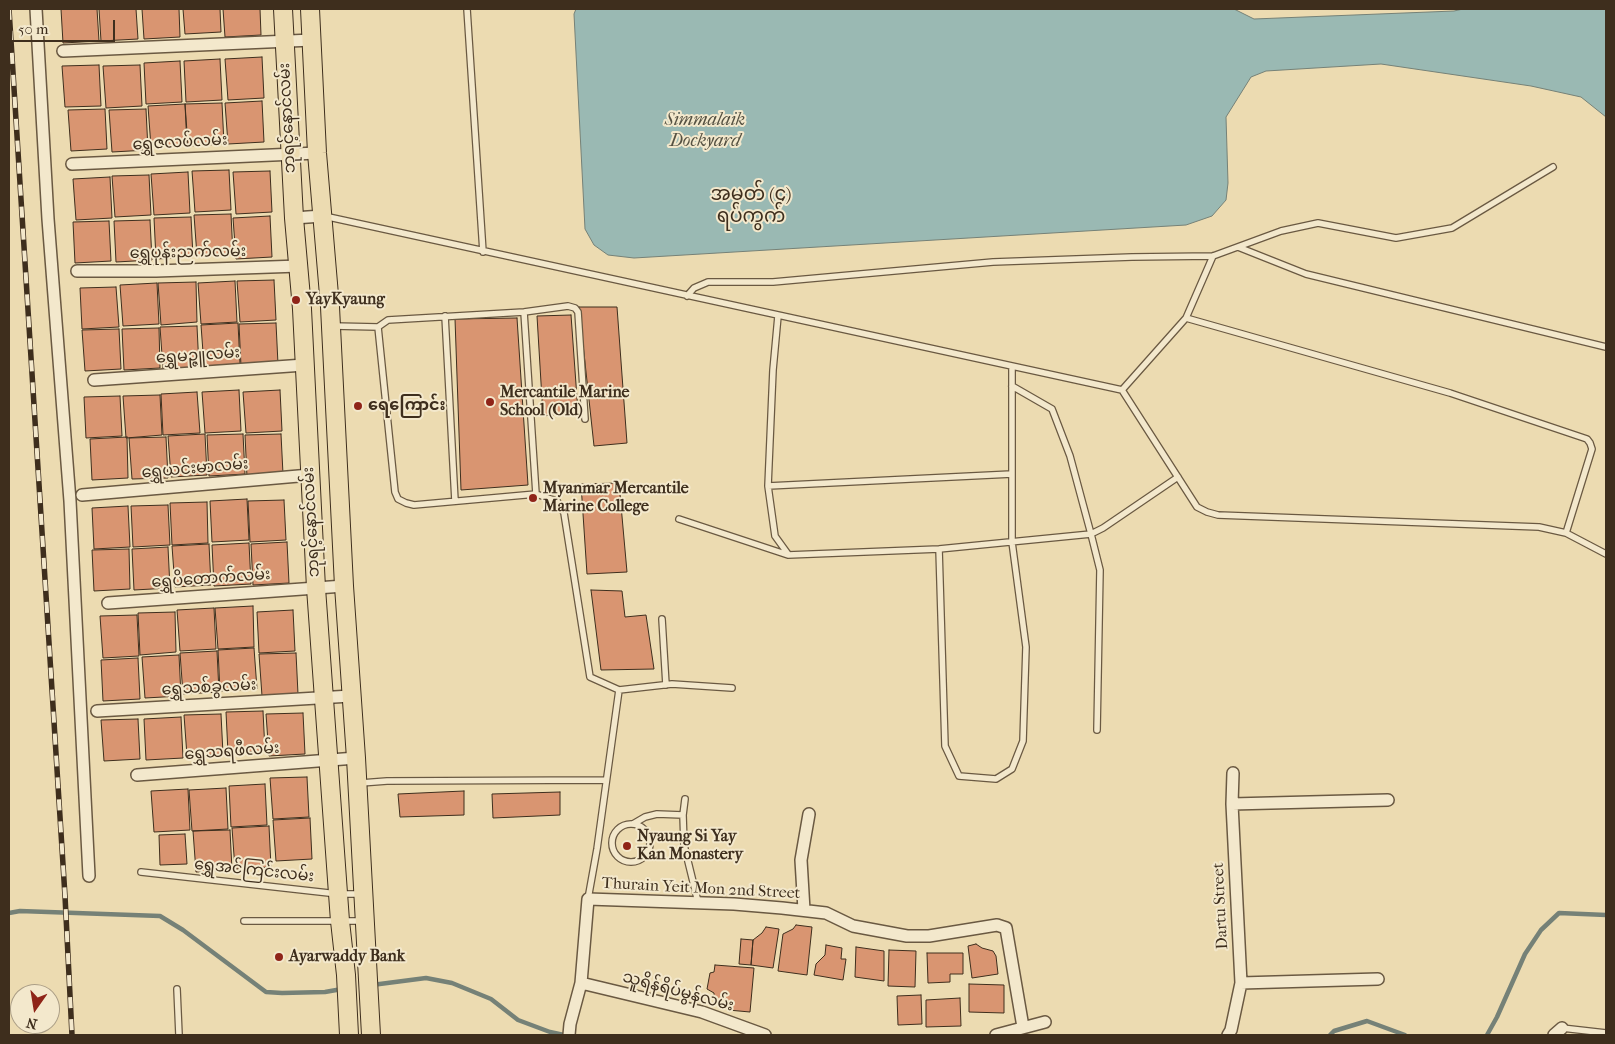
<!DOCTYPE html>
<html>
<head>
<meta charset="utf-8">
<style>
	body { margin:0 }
	#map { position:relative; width:1615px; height:1044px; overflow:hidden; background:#ecdbb1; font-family:"IM FELL French Canon",serif }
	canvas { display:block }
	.frame { position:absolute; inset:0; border:10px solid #3e2e1d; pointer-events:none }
	.north { position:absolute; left:10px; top:984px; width:50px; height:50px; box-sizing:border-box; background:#f3e8cc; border:1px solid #ab9e86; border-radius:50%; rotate:193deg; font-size:14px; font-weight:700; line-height:20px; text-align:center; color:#3e2e1d }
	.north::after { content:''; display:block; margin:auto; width:18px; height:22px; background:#8f2418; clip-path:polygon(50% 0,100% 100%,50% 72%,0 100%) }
	.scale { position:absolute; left:10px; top:20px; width:105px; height:22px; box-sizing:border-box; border:2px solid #3e2e1d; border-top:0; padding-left:6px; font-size:15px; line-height:18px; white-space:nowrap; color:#3e2e1d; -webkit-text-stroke:4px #f3e8cc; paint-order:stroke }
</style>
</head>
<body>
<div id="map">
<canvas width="1615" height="1044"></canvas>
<div class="frame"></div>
<div class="north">N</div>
<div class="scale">50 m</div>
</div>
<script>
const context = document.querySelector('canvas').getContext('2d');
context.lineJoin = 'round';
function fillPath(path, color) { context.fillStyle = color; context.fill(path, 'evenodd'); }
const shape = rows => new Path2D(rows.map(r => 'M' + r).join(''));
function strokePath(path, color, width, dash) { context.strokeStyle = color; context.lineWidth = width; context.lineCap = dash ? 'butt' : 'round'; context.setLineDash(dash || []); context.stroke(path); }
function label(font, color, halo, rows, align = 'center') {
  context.font = font + ' "IM FELL French Canon","Noto Sans Myanmar",serif'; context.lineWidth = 4; context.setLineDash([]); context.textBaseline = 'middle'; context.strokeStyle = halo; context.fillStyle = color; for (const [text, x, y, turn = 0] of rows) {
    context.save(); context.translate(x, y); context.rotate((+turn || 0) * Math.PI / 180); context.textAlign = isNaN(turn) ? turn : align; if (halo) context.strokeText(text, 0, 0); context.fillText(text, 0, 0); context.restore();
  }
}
const water = shape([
	[576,9,1234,9,1254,19,1454,11,1463,9,1606,9,1606,117,1581,97,1531,86,1381,64,1266,71,1251,77,1226,117,1228,183,1226,200,1212,216,1186,225,634,258,608,255,594,245,585,229,574,14,576,9]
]);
const stream = shape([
	[9,913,20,911,160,916,183,930,266,992,282,993,325,992,342,989],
	[372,985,426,978,452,983,491,999,518,1020,550,1032,564,1035],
	[1330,1035,1334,1031,1367,1021,1405,1035],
	[1487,1035,1497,1017,1525,954,1541,930,1559,913,1606,915]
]);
const building = shape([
	[61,9,97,9,99,41,63,43,61,9],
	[99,9,136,9,138,39,101,41,99,9],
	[142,9,179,9,180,37,144,39,142,9],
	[183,9,220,9,221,32,185,34,183,9],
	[223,9,260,9,261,35,225,37,223,9],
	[262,57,264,98,228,100,225,59,262,57],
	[220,59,222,100,186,102,184,61,220,59],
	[180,61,182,102,146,104,144,63,180,61],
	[99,65,101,106,65,107,62,66,99,65],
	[140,65,142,106,106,108,103,66,140,65],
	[262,101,264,142,228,144,225,103,262,101],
	[222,103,224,144,188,146,185,104,222,103],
	[185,104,187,145,151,147,148,106,185,104],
	[105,109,107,149,71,151,68,110,105,109],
	[146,109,148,150,112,152,109,110,146,109],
	[229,170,231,210,195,212,192,171,229,170],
	[270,171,272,212,236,214,233,172,270,171],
	[188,172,190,213,154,215,151,174,188,172],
	[149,175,151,215,115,217,112,176,149,175],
	[110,177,112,218,76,220,73,179,110,177],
	[231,214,233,255,197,256,194,215,231,214],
	[270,216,272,257,236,259,233,218,270,216],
	[191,217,193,257,156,259,154,218,191,217],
	[150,220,152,260,116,262,114,221,150,220],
	[109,221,111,261,75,263,73,222,109,221],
	[274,280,276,320,240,322,237,281,274,280],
	[235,281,237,322,201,324,198,283,235,281],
	[196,282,197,322,161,325,158,283,196,282],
	[157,283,159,324,123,326,120,285,157,283],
	[116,287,119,327,82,329,80,288,116,287],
	[579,307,617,307,627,443,594,446,579,307],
	[571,315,578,412,543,416,537,316,571,315],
	[517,318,528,485,461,490,455,319,517,318],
	[238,323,240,364,204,366,201,325,238,323],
	[276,323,278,364,241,366,239,324,276,323],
	[197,326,199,367,163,369,160,327,197,326],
	[159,328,160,368,124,370,122,329,159,328],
	[119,329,121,369,85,371,82,330,119,329],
	[239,390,241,431,205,433,202,392,239,390],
	[280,390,282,431,246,433,243,392,280,390],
	[197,392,200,433,163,435,161,394,197,392],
	[160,395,162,435,126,438,123,396,160,395],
	[120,396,122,436,86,438,84,397,120,396],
	[205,434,207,475,171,477,168,436,205,434],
	[243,434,245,474,209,476,207,435,243,434],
	[281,434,283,474,247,477,245,435,281,434],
	[127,437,128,478,92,480,90,439,127,437],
	[166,437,168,478,132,479,129,438,166,437],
	[619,483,627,572,587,574,581,484,619,483],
	[247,499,249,540,212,542,210,501,247,499],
	[284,500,286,540,250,542,248,501,284,500],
	[207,502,208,543,172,545,170,503,207,502],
	[168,505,170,545,133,547,131,506,168,505],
	[128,506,130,547,94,549,92,508,128,506],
	[287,542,289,583,253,585,251,544,287,542],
	[249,543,251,584,214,586,212,545,249,543],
	[209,544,211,585,175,587,172,546,209,544],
	[168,547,170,588,134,590,132,549,168,547],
	[129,549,130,589,94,591,92,550,129,549],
	[591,590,622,591,625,617,646,615,654,669,601,670,591,590],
	[253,606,254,647,218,649,215,608,253,606],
	[214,608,216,649,180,651,177,610,214,608],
	[293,610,295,651,259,653,257,612,293,610],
	[175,612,176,652,140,655,138,613,175,612],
	[137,615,139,656,103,658,100,616,137,615],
	[254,648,257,689,220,691,218,650,254,648],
	[217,651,219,692,183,694,180,653,217,651],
	[296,653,298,694,262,696,259,654,296,653],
	[179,655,181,696,145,698,142,657,179,655],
	[138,658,140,699,103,701,101,660,138,658],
	[263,711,265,751,228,753,226,712,263,711],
	[303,713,305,754,269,756,266,714,303,713],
	[221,714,223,754,187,756,184,715,221,714],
	[181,717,183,758,146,760,144,719,181,717],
	[138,719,140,759,104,761,101,720,138,719],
	[307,777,309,817,273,819,270,778,307,777],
	[265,784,267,825,231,827,229,786,265,784],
	[226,788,228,829,192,831,189,790,226,788],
	[188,789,190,830,154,832,151,791,188,789],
	[464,791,464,815,400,817,398,794,464,791],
	[560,792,560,815,493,818,492,794,560,792],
	[310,818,312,859,276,861,273,820,310,818],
	[269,826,271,867,235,869,232,828,269,826],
	[230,830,232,870,196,872,193,831,230,830],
	[185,834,187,864,160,865,159,835,185,834],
	[796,925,812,927,807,975,778,971,783,934,793,929,796,925],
	[766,927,779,929,773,968,751,965,753,940,762,933,766,927],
	[741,939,753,940,751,965,739,964,741,939],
	[976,944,982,948,993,951,996,956,998,974,972,978,968,946,976,944],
	[826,945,842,948,841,959,846,959,843,980,814,975,816,964,825,955,826,945],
	[856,947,884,951,884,981,855,977,856,947],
	[889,950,916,951,915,987,888,986,889,950],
	[927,953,963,953,963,974,950,974,950,982,928,983,927,953],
	[715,965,754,968,750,1012,728,1010,728,1001,714,999,714,993,707,989,710,973,714,972,715,965],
	[969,984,1004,985,1004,1013,969,1012,969,984],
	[921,995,922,1024,898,1025,897,996,921,995],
	[960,998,961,1026,926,1027,926,1000,960,998]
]);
const service = shape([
	[467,9,483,252],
	[324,216,1122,390,1197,507,1207,512,1218,515,1539,527,1566,533,1606,554],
	[1238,247,1306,274,1606,347],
	[687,296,694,288,708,282,773,282,993,262,1132,257,1213,256,1281,231,1318,223,1396,238,1452,228,1553,167],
	[524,312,536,494],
	[445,316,455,501],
	[778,316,773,370,768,486,775,536,788,554],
	[1186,318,1450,393,1587,439,1590,443,1592,449,1566,533],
	[333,326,378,327],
	[1012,386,1052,409,1070,456,1091,534,1100,570,1097,730],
	[1122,390,1186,318,1213,256],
	[585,419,578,312,575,308,568,306,524,312,388,320,378,327,395,492,398,499,406,503,414,505,536,494,557,501,564,513,590,677,619,690,672,684,732,688],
	[768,486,1012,474],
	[679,519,788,555,939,549,1091,534,1103,528,1178,477],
	[939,549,945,746,959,776,996,779,1012,769,1023,741,1026,647,1012,542,1012,367],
	[662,619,666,685],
	[361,783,387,781,606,780],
	[685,799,683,815,684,845,698,902],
	[633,824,645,817,657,814,683,815],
	'612 843a19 19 0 1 1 38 0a19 19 0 1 1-38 0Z',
	[141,872,338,894,362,894],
	[588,899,597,849,619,690],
	[244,921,363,921],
	[177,989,179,1035],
	[1562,1028,1606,1033]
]);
const minor = shape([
	[36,9,48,219,70,501,89,876],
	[63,51,312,40],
	[72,164,317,153],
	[294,218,322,216],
	[77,271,156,271,299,266],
	[94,380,304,365],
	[82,495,310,475],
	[108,603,344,586],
	[97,711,351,696],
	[137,775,356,758],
	[1232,804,1388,800],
	[804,910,801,860,809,814],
	[581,983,702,1012,765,1035],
	[1241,983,1378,979],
	[569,1035,570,1024,581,983,588,899,734,904,782,908,826,913,853,926,907,936,929,936,997,925,1006,928,1023,1027],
	[996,1035,1045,1022],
	[1228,1035,1231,1030,1241,983,1232,804,1233,773],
	[1554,1035,1562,1028]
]);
const primary = shape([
	[283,9,294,218,302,309,316,588,340,921,346,975,349,1035],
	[310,9,317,153,330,307,344,586,356,758,371,1035]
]);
const rail = shape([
	[9,9,65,896,72,1035]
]);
const markers = [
	[296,300,5,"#8f2418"],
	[490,402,5,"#8f2418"],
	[358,406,5,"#8f2418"],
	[533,498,5,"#8f2418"],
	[627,846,5,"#8f2418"],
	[279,957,5,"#8f2418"]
];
const streetNames = [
	["ဘုရင့်နောင်လမ်း",288,118,-93],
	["ရွှေဇလပ်လမ်း",180,143,-3],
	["ရွှေပုန်းညက်လမ်း",188,253,-1],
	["ရွှေမဉ္ဇူလမ်း",198,356,-4],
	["ရွှေယင်းမာလမ်း",195,469,-5],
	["ဘုရင့်နောင်လမ်း",312,522,-93],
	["ရွှေပိတောက်လမ်း",211,579,-4],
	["ရွှေသစ်ခွလမ်း",209,688,-3],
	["ရွှေသရဖီလမ်း",232,752,-4],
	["ရွှေအင်ကြင်းလမ်း",254,871,6],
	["Thurain Yeit Mon 2nd Street",701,889,3],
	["Dartu Street",1221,906,-93],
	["သူရိန်ရိပ်မွန်လမ်း",678,992,15]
];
const poiNames = [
	["YayKyaung",306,300],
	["Mercantile Marine",500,393],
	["School (Old)",500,411],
	["ရေကြောင်း",368,406],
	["Myanmar Mercantile",543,489],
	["Marine College",543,507],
	["Nyaung Si Yay",637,837],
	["Kan Monastery",637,855],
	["Ayarwaddy Bank",289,957]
];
const waterNames = [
	["Simmalaik",705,121],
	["Dockyard",705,142]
];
const quarterNames = [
	["အမှတ် (၄)",751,195],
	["ရပ်ကွက်",751,217]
];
fillPath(water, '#9ab9b3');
strokePath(water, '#758177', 1);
strokePath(stream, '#758177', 4.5);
fillPath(building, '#d99571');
strokePath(building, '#3e2e1d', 1);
strokePath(service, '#6a5942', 8);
strokePath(minor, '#6a5942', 14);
strokePath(primary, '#3e2e1d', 20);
strokePath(service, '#f3e8cc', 5.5);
strokePath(minor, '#f3e8cc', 11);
strokePath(primary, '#ecdbb1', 18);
strokePath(rail, '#3e2e1d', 5.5);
strokePath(rail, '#f3e8cc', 4, [11]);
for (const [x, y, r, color] of markers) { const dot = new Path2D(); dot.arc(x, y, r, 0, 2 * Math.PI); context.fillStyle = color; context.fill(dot); strokePath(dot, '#f3e8cc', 2); }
label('16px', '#3e2e1d', '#f3e8cc', streetNames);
label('bold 16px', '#3e2e1d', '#f3e8cc', poiNames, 'left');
label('italic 18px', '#555142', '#f3e8cc', waterNames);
label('19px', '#3e2e1d', '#f3e8cc', quarterNames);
</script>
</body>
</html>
